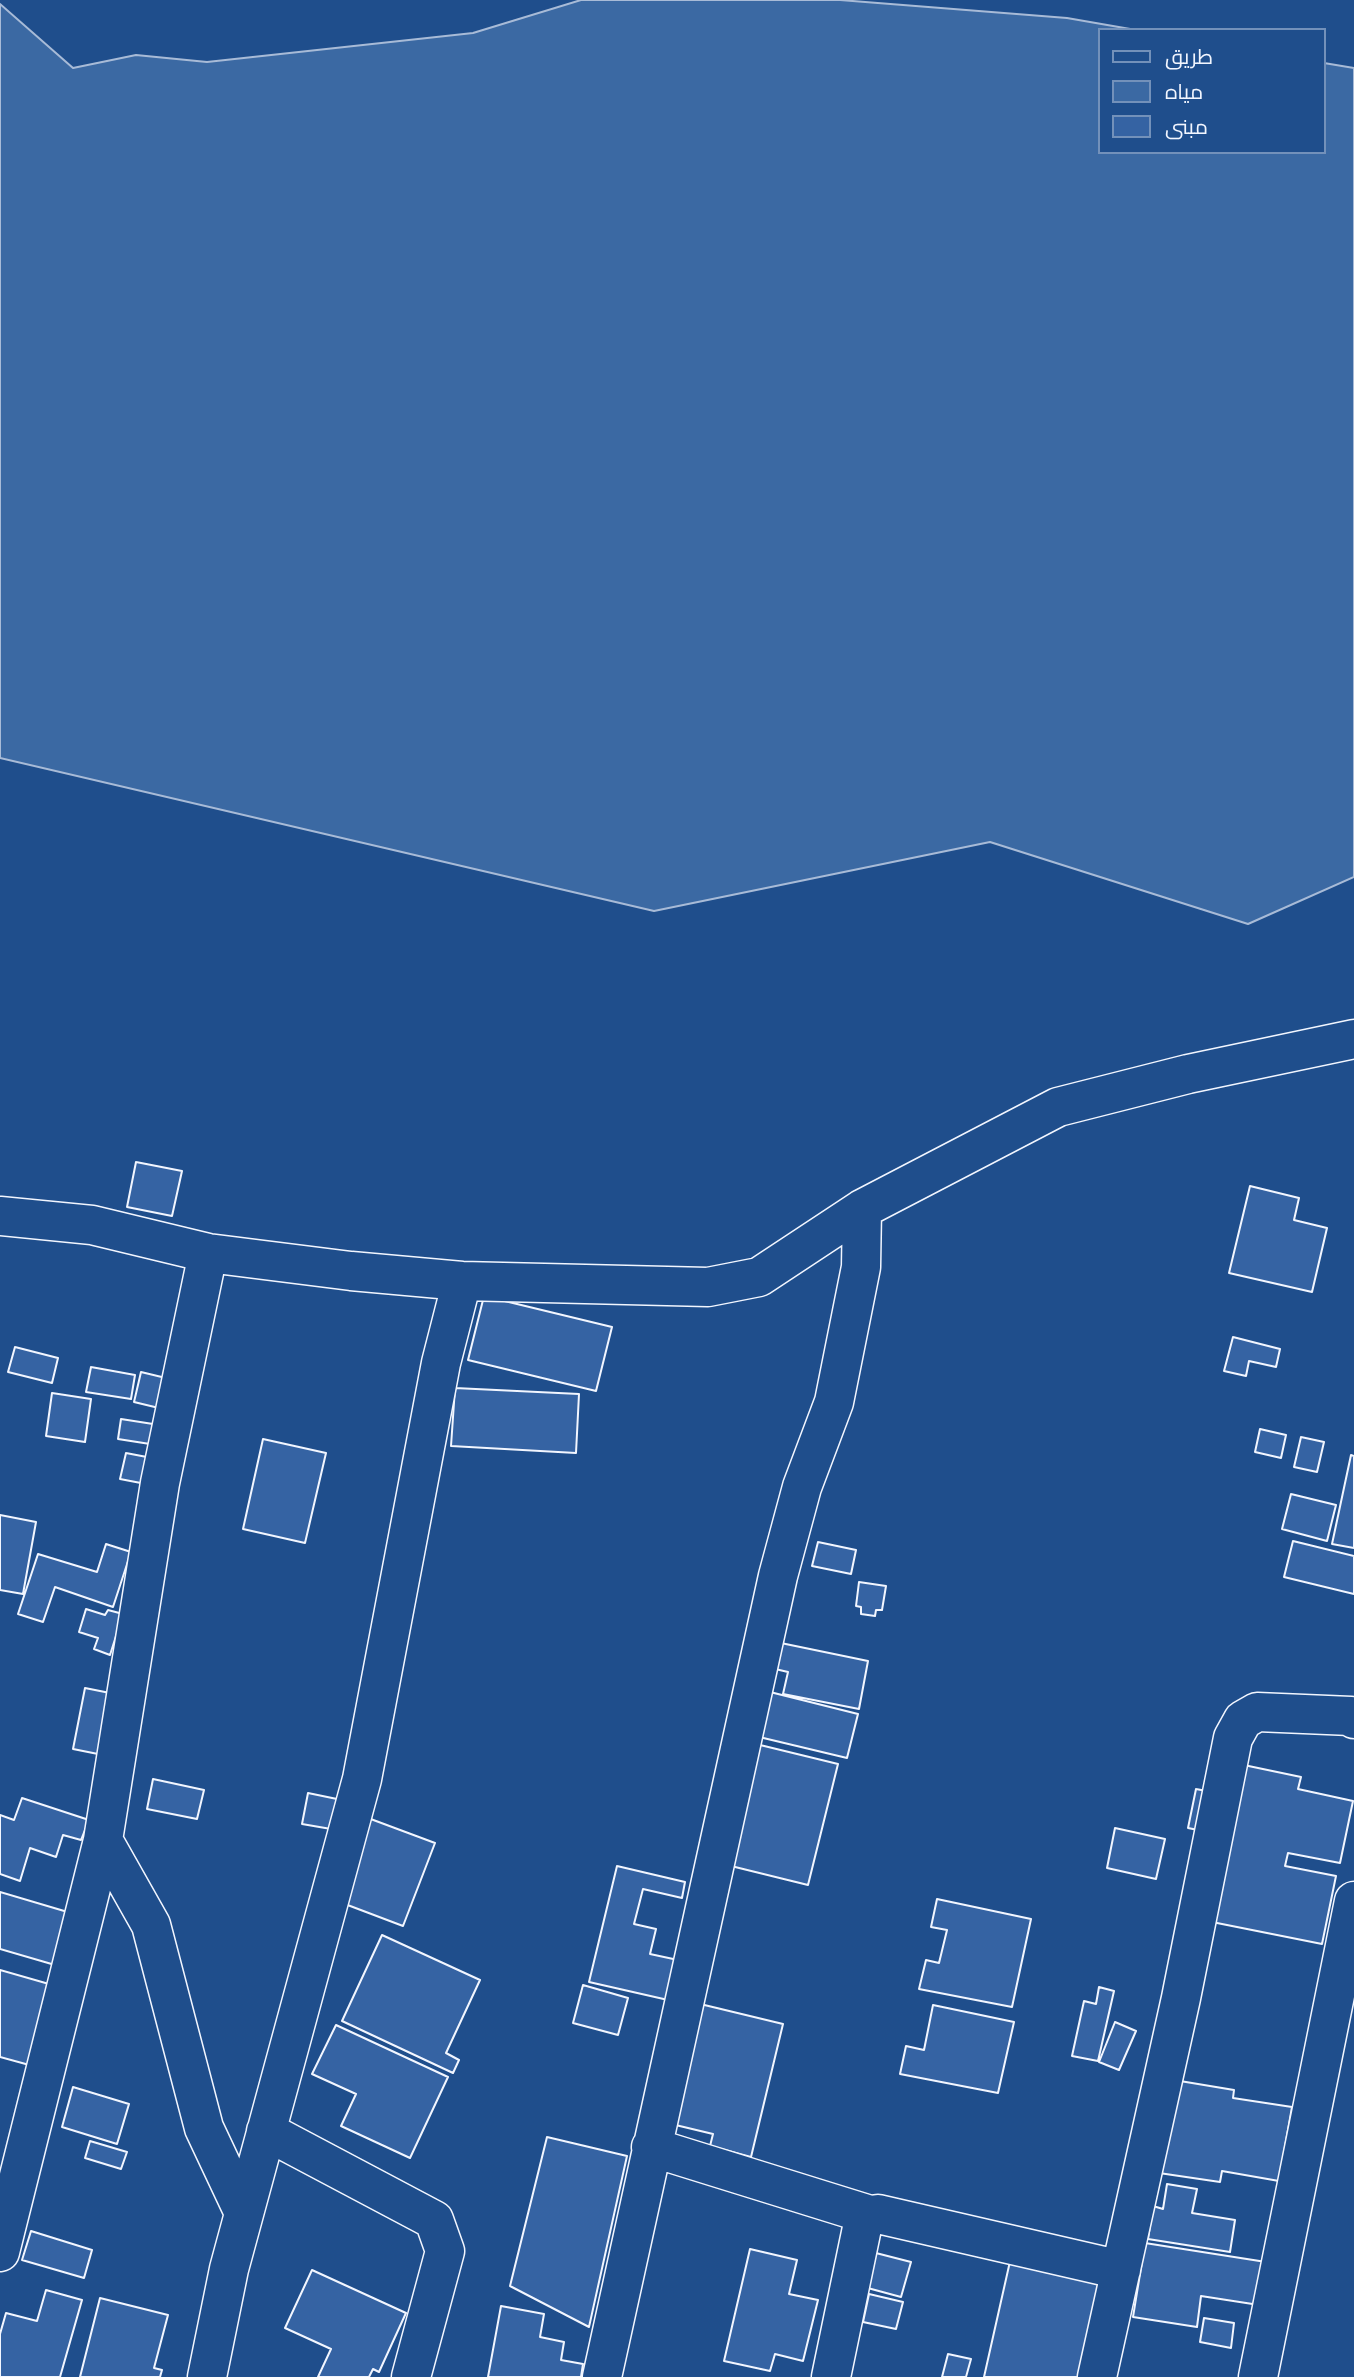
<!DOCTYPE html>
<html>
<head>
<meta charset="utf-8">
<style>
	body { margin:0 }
	#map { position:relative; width:1354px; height:2377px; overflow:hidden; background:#1f4e8c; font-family:Manrope,Cairo,sans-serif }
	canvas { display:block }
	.legend { position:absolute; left:1098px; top:28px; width:228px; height:126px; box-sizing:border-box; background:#1f4e8c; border:2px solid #7391ba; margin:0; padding:9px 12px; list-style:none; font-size:21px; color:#f2f6ff }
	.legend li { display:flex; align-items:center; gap:14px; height:35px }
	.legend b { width:35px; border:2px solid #7391ba }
</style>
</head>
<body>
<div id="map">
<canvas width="1354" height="2377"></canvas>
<ul class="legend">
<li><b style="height:9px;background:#1f4e8c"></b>طريق</li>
<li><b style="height:19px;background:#3b69a3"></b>مياه</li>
<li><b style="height:19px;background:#3563a3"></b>مبنى</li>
</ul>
</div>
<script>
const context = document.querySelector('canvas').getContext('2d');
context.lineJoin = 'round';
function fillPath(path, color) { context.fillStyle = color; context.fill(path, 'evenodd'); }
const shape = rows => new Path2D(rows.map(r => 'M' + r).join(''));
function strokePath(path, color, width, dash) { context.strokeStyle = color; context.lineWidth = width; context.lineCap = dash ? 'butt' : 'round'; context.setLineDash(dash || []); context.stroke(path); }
const water = shape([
	[581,0,840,0,1067,18,1136,30,1100,30,1100,152,1324,152,1324,63,1354,68,1354,877,1248,924,990,842,654,911,0,758,0,4,73,68,136,55,207,62,473,33,581,0]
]);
const building = shape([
	[136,1162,182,1171,172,1216,127,1207,136,1162],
	[1250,1186,1299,1198,1294,1220,1327,1228,1312,1292,1229,1273,1250,1186],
	[484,1296,612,1327,596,1391,468,1360,484,1296],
	[1233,1337,1280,1349,1276,1367,1249,1361,1246,1376,1224,1371,1233,1337],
	[15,1347,58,1358,52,1383,8,1372,15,1347],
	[91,1367,135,1375,131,1399,86,1392,91,1367],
	[141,1372,170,1379,163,1409,134,1402,141,1372],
	[455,1388,579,1394,576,1453,451,1446,455,1388],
	[52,1393,91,1399,85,1442,46,1436,52,1393],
	[121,1419,153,1424,150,1444,118,1439,121,1419],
	[1260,1429,1286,1435,1281,1458,1255,1452,1260,1429],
	[1301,1437,1324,1442,1317,1472,1294,1467,1301,1437],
	[263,1439,326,1453,305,1543,243,1529,263,1439],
	[126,1453,152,1458,146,1484,120,1479,126,1453],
	[1351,1455,1354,1456,1354,1548,1332,1544,1351,1455],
	[1291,1494,1336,1505,1327,1541,1282,1529,1291,1494],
	[0,1515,36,1522,23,1594,0,1590,0,1515],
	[1293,1541,1354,1556,1354,1594,1284,1577,1293,1541],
	[818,1542,856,1550,851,1574,812,1566,818,1542],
	[106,1544,131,1552,113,1607,55,1587,43,1622,18,1614,38,1554,97,1572,106,1544],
	[859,1582,886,1586,882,1610,876,1610,875,1616,861,1614,861,1607,856,1606,859,1582],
	[86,1609,105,1615,108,1610,123,1614,110,1655,94,1649,98,1638,79,1632,86,1609],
	[776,1642,868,1661,859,1709,783,1694,788,1672,771,1668,776,1642],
	[85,1688,110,1693,98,1754,73,1749,85,1688],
	[766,1691,858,1714,847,1758,755,1736,766,1691],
	[756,1744,838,1764,808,1885,727,1865,756,1744],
	[1239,1764,1301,1777,1298,1789,1353,1801,1340,1863,1288,1853,1285,1866,1336,1876,1322,1944,1207,1921,1239,1764],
	[153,1779,204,1790,197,1819,147,1809,153,1779],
	[1196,1789,1217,1793,1208,1832,1188,1828,1196,1789],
	[308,1793,337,1799,331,1829,302,1824,308,1793],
	[22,1798,89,1820,81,1840,63,1835,56,1857,30,1848,20,1881,0,1874,0,1815,14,1820,22,1798],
	[368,1818,435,1843,403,1926,337,1901,368,1818],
	[1115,1828,1165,1839,1156,1879,1107,1868,1115,1828],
	[617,1866,685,1882,682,1898,643,1889,634,1924,656,1929,650,1954,678,1960,668,2000,589,1982,617,1866],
	[0,1892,71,1913,55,1965,0,1949,0,1892],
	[937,1899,1031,1919,1012,2007,919,1989,926,1960,939,1963,947,1930,931,1927,937,1899],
	[382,1935,480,1980,446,2053,459,2060,453,2073,342,2021,382,1935],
	[0,1970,56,1986,33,2066,0,2057,0,1970],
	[583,1985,628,1998,618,2035,573,2023,583,1985],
	[1099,1987,1114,1991,1098,2061,1072,2056,1084,2001,1096,2004,1099,1987],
	[692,2002,783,2024,751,2157,710,2146,713,2134,663,2122,692,2002],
	[933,2005,1014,2022,998,2093,900,2074,906,2046,924,2050,933,2005],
	[1115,2022,1136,2031,1119,2070,1099,2062,1115,2022],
	[336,2025,448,2077,410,2158,341,2126,356,2094,312,2074,336,2025],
	[1174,2080,1234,2090,1233,2098,1292,2107,1279,2181,1222,2171,1220,2182,1159,2173,1174,2080],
	[73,2087,129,2104,117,2144,62,2127,73,2087],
	[547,2137,627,2156,589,2327,510,2286,547,2137],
	[90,2141,127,2152,121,2169,85,2158,90,2141],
	[1167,2184,1197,2189,1192,2213,1235,2220,1230,2252,1148,2239,1153,2206,1163,2209,1167,2184],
	[31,2231,92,2250,84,2278,22,2260,31,2231],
	[1145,2243,1266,2262,1259,2305,1201,2296,1197,2327,1133,2317,1145,2243],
	[1013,2248,1107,2270,1082,2377,984,2377,1013,2248],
	[750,2249,797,2260,789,2294,818,2300,803,2361,775,2354,770,2371,724,2361,750,2249],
	[872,2252,911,2262,901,2297,864,2287,872,2252],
	[312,2270,406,2313,379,2372,373,2369,369,2377,318,2377,331,2349,285,2328,312,2270],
	[46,2290,82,2300,60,2377,0,2377,0,2334,6,2313,37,2321,46,2290],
	[869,2294,903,2302,896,2329,863,2322,869,2294],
	[100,2298,168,2315,154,2368,162,2370,160,2377,80,2377,100,2298],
	[501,2306,544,2314,540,2337,564,2342,561,2360,583,2364,581,2377,488,2377,501,2306],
	[1204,2318,1234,2323,1231,2348,1200,2342,1204,2318],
	[948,2354,971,2359,966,2377,942,2377,948,2354]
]);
const minor = shape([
	[0,1216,92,1225,208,1253,351,1271,462,1281,708,1287,759,1277,862,1209,1058,1107,1188,1074,1354,1039],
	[103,1840,151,1925,204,2128,244,2213],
	[266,2131,434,2220,445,2251,411,2377],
	[651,2147,870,2215,878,2214,1121,2270],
	[0,2252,103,1840,160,1483,208,1253],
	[207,2377,229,2269,362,1779,441,1363,462,1281],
	[602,2377,778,1576,802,1487,834,1402,861,1267,862,1209],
	[831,2377,863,2223,870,2215],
	[1097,2377,1181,1998,1233,1738,1243,1720,1257,1712,1351,1716,1354,1719],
	[1258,2377,1354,1901]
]);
fillPath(water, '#3b69a3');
strokePath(water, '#a8bbd7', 2);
fillPath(building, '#3563a3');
strokePath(building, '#f2f6ff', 2);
strokePath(minor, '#f2f6ff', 41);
strokePath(minor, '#1f4e8c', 38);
</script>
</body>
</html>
